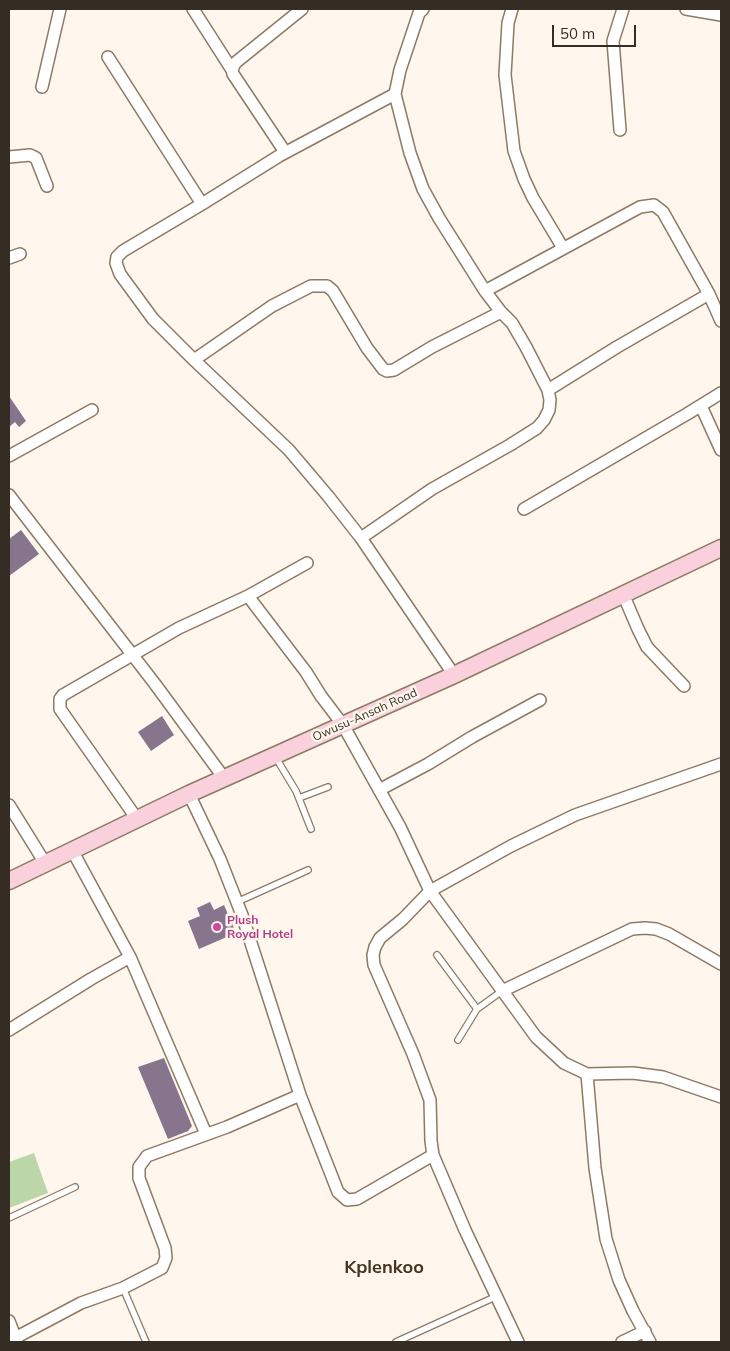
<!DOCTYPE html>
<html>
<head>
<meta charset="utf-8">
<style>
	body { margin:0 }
	#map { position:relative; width:730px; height:1351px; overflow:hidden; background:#fff6ed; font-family:Mulish,sans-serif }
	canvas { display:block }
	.frame { position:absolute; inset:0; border:10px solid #352d23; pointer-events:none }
	.scale { position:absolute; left:552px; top:25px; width:84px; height:22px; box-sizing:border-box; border:2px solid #352d23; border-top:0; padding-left:6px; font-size:15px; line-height:18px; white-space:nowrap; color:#352d23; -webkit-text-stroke:4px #fff6ed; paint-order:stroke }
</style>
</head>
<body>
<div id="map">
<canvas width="730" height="1351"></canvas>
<div class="frame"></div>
<div class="scale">50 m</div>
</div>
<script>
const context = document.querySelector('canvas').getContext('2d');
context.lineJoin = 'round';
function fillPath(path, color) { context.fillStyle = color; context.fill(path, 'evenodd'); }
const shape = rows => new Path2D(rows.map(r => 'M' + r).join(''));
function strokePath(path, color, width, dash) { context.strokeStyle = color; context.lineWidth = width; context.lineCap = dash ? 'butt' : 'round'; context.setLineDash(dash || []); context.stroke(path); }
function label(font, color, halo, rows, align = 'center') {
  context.font = font + ' Mulish,sans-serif'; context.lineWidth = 5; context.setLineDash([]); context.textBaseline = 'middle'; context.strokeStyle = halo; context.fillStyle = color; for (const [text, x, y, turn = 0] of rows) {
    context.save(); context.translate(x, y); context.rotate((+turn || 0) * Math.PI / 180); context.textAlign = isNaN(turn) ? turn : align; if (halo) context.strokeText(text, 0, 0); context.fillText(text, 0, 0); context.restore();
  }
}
const green = shape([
	[34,1153,48,1193,9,1208,9,1162]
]);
const building = shape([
	[9,396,26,421,19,427,15,422,9,427],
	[21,530,39,554,9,576,9,539],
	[162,716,174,735,151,751,138,732],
	[210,902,214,910,224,905,236,933,199,949,188,921,200,916,197,908],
	[164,1058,192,1126,188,1131,168,1139,138,1067]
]);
const lane = shape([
	[276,758,296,791,311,829],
	[299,798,328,787],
	[237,902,308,870],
	[437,955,477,1009],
	[458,1040,477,1009,502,991],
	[9,1218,75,1187],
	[123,1288,146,1342],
	[396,1342,495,1297]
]);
const street = shape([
	[193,9,232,70],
	[423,9,419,13,400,70,395,94,279,156,202,204,123,251,117,257,116,263,120,274,153,319,194,360,289,450,328,496,361,538,454,675],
	[512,9,508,23,505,75,514,151,524,179,533,198,563,248],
	[686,9,721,15],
	[108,57,202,204],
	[42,87,60,9],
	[620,130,613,41,623,9],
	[285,152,233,74,232,70,235,63,302,9],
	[9,157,30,155,36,158,47,186],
	[9,258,20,254],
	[485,291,640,207,654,205,663,212,709,294,721,321],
	[194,360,272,306,311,286,327,286,333,291,367,348,383,369,387,371,394,370,432,347,501,312],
	[548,390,617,347,709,294],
	[701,406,721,450],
	[9,456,92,410],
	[9,495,155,684,224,778],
	[524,509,687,414,721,393],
	[361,538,432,489,510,445,537,428,544,420,549,410,550,400,548,390,526,347,512,323,501,312,485,291,439,218,423,189,410,153,395,94],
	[623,594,638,629,647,647,684,686],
	[248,596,307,563],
	[379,790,428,764,472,737,540,700],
	[189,794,220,859,242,915,300,1095,338,1192,347,1200,357,1199,433,1155],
	[9,805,45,863],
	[137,819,60,709,60,699,63,695,179,628,248,596,306,672,321,696,343,725,400,827,430,891,536,1037,564,1063,587,1074,633,1073,663,1077,721,1097],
	[72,850,130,957,206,1134],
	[502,991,632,929,645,928,656,929,669,934,721,964],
	[9,1030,91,979,130,957],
	[587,1074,595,1168,606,1239,619,1280,633,1311,650,1342],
	[9,1321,17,1342],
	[15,1338,81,1303,123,1288,162,1268,166,1258,165,1248,139,1178,139,1167,147,1156,227,1127,300,1095],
	[518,1342,465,1230,433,1155,431,1141,430,1100,413,1054,374,965,373,955,375,947,380,938,403,919,430,891,511,846,575,815,721,764],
	[622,1342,645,1331]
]);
const secondary = shape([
	[9,881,189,794,454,675,721,548]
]);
const markers = [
	[217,927,5,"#d1479c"]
];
const streetNames = [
	["Owusu-Ansah Road",365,715,-24]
];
const hotelNames = [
	["Plush",227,920],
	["Royal Hotel",227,934]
];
const districtNames = [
	["Kplenkoo",384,1268]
];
fillPath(green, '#bbd6a8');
fillPath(building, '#86758c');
strokePath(lane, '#8d7a64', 8);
strokePath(street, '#8d7a64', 14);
strokePath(secondary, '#8d7a64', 19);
strokePath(lane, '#fff', 5.5);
strokePath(street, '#fff', 11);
strokePath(secondary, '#f9d0dc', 16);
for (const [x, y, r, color] of markers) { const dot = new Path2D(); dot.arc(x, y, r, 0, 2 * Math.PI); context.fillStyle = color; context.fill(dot); strokePath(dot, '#fff6ed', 2); }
label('12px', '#352d23', '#fff6ed', streetNames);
label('bold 12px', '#b23c85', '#fff6ed', hotelNames, 'left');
label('bold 18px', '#453420', '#fff6ed', districtNames);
</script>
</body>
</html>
